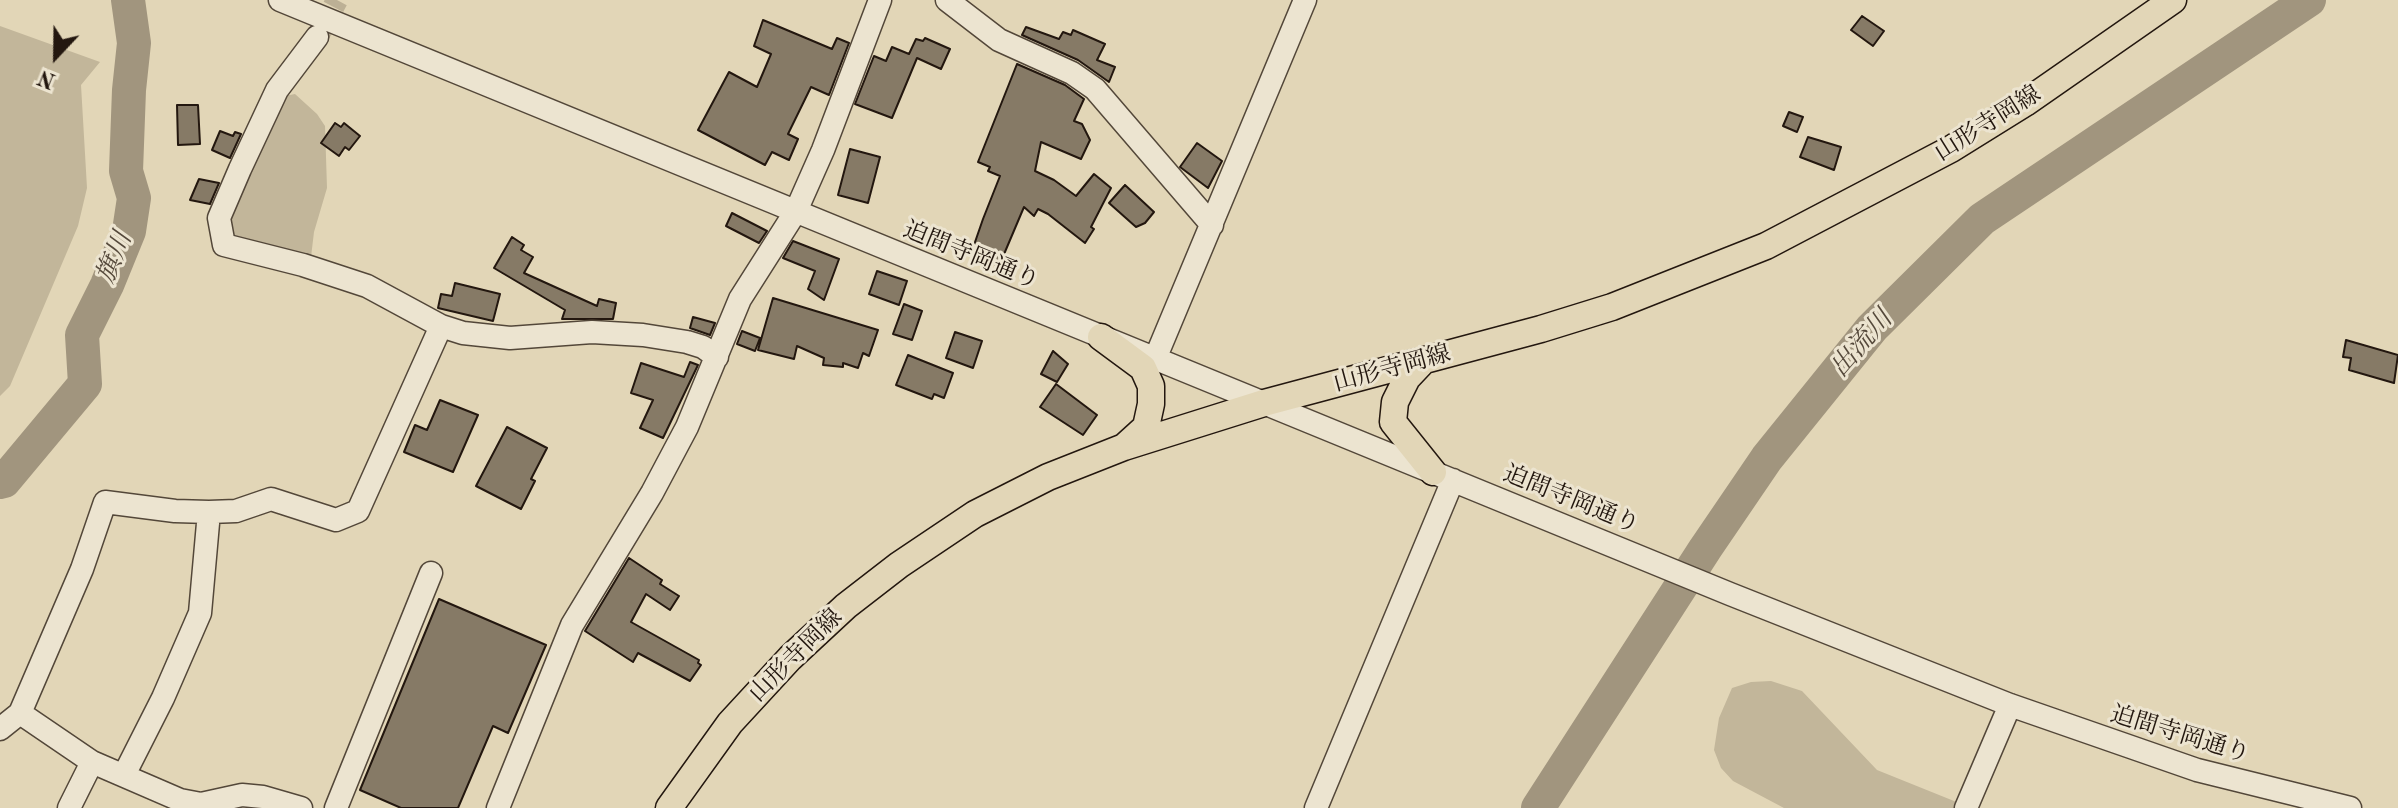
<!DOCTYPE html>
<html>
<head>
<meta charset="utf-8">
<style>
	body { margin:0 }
	#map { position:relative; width:2398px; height:808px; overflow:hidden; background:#e2d6b7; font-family:"Old Standard TT",serif }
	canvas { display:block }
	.north { position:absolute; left:16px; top:16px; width:80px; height:80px; -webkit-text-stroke:6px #ece4d0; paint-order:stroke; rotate:202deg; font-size:22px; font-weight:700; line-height:32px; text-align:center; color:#23170f }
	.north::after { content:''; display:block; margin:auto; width:28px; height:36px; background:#23170f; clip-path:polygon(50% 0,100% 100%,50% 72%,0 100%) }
</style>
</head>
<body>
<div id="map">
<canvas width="2398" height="808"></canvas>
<div class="north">N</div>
</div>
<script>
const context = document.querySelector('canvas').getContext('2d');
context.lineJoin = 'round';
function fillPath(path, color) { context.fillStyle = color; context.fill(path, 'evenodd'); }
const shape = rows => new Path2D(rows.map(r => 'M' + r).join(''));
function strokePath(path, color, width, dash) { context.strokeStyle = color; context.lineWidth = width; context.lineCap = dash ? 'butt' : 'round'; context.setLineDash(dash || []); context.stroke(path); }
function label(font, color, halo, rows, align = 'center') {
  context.font = font + ' "Old Standard TT","Noto Serif JP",serif'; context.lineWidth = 6; context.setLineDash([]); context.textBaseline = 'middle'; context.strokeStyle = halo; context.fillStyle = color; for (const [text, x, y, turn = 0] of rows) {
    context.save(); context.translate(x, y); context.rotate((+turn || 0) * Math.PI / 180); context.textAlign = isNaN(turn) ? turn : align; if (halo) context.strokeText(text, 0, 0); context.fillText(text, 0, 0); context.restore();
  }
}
const green = shape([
	[0,26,100,62,81,85,87,188,78,226,10,386,0,396],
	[295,94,317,114,325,126,327,188,314,232,311,257,237,240,229,227,227,212,280,97],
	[1771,681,1802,691,1877,770,1959,803,1957,808,1784,808,1733,781,1721,768,1714,750,1719,718,1732,688,1751,682]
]);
const river = shape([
	[0,482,4,481,85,384,82,335,107,285,129,231,134,198,126,171,129,90,134,43,128,0],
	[1538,808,1705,549,1767,458,1872,328,1982,219,2309,0]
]);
const building = shape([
	[1862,16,1884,31,1873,46,1851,30,1862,16],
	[763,20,832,49,837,38,849,43,829,95,811,87,788,134,798,139,789,160,772,152,765,165,698,130,729,72,757,87,771,54,754,46,763,20],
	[1026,27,1059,39,1063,32,1071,35,1073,30,1105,44,1097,60,1115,67,1109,82,1078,60,1022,35,1026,27],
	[925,38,950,49,941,69,917,58,892,118,855,104,874,56,886,61,892,47,909,54,916,39,923,41,925,38],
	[1017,64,1065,85,1084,99,1074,121,1082,124,1090,140,1081,159,1041,142,1035,171,1054,180,1076,196,1094,174,1111,188,1091,227,1094,229,1085,243,1048,214,1038,209,1034,216,1024,207,999,266,974,256,977,247,974,245,983,219,1000,176,988,171,990,167,978,162,1017,64],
	[177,105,198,105,200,144,178,145,177,105],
	[1789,112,1803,117,1797,132,1783,126,1789,112],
	[335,123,341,127,344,123,360,136,349,150,345,147,339,156,321,143,335,123],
	[220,131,233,136,235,132,241,134,230,158,212,150,220,131],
	[1808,137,1841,147,1834,170,1800,157,1808,137],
	[1197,143,1222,161,1208,188,1180,167,1197,143],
	[850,149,880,157,868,203,838,195,850,149],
	[199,179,219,183,210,204,190,200,199,179],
	[1125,185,1154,212,1145,223,1136,227,1109,203,1125,185],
	[732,213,767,231,759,243,726,226,732,213],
	[512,237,524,245,521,250,533,257,524,273,597,306,599,299,616,303,613,319,562,319,565,310,494,268,512,237],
	[793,241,839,259,824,300,808,289,815,271,783,258,793,241],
	[877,271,907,281,899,305,869,294,877,271],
	[455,283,500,294,493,321,438,308,441,294,452,296,455,283],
	[773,298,878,330,869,356,863,353,858,368,843,363,843,367,823,365,824,358,797,346,794,359,758,350,773,298],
	[904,304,922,311,912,340,893,334,904,304],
	[693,317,715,323,710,335,690,328,693,317],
	[742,331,760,338,755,351,737,344,742,331],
	[955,332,982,341,973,368,946,358,955,332],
	[2346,340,2398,355,2394,383,2349,370,2351,358,2343,357,2346,340],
	[1053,351,1068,364,1057,382,1041,374,1053,351],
	[908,355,953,373,944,398,934,394,932,399,896,385,908,355],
	[690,362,698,365,663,438,640,428,653,400,631,393,641,363,684,377,690,362],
	[1056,384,1097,415,1083,435,1040,407,1056,384],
	[440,400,478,415,453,472,404,452,415,425,427,430,440,400],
	[507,427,547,448,531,479,535,481,521,509,476,486,507,427],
	[629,558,662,580,660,584,679,596,670,610,646,594,631,622,699,660,698,663,701,665,690,681,638,653,633,662,585,631,629,558],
	[439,599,546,645,508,733,493,726,458,808,401,808,360,790,439,599]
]);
const minorTunnel = shape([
	[318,36,337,0]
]);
const minor = shape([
	[280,0,1730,594,2010,705,2197,770,2350,808],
	[947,0,999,40,1072,73,1095,89,1212,225],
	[317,37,277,90,240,169,219,218,224,245,303,265,367,286,441,326,463,333,510,338,592,332,643,335,687,342,703,347,717,357],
	[1155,359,1305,0],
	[20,713,92,762,180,800,201,804,242,795,263,797,301,808],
	[0,729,20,713,82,569,105,502,175,511,209,512,236,511,271,499,336,520,358,511,441,326],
	[124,775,163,698,200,613,209,512],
	[69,808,92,762],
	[336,808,431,573],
	[498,808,572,625,652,493,687,427,740,299,796,211,823,150,880,0],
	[1316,808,1453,480],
	[1966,808,2010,705]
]);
const major = shape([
	[1101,337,1143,368,1151,386,1151,404,1146,427,1124,447],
	[1424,360,1407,378,1395,402,1393,422,1433,472],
	[669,808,730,723,790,658,846,606,899,565,975,514,1048,477,1124,447,1264,403,1541,329,1612,307,1766,246,1951,149,2025,103,2173,0]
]);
const streetNames = [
	["山形寺岡線",1988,124,-32],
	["迫間寺岡通り",971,256,22],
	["山形寺岡線",1392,369,-15],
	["迫間寺岡通り",1571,500,22],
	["山形寺岡線",796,656,-45],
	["迫間寺岡通り",2180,735,17]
];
const waterNames = [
	["旗川",115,258,-68],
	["出流川",1862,344,-49]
];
fillPath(green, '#c2b69a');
strokePath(river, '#a1957e', 34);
fillPath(building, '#867a66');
strokePath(building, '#23170f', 2);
strokePath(minorTunnel, '#bcb095', 22, [22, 11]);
strokePath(minor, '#534739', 25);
strokePath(major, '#23170f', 29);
strokePath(minor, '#ece4d0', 22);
strokePath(major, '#e2d6b7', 26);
label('24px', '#23170f', '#ece4d0', streetNames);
label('italic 26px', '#55493b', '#ece4d0', waterNames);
</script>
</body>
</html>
